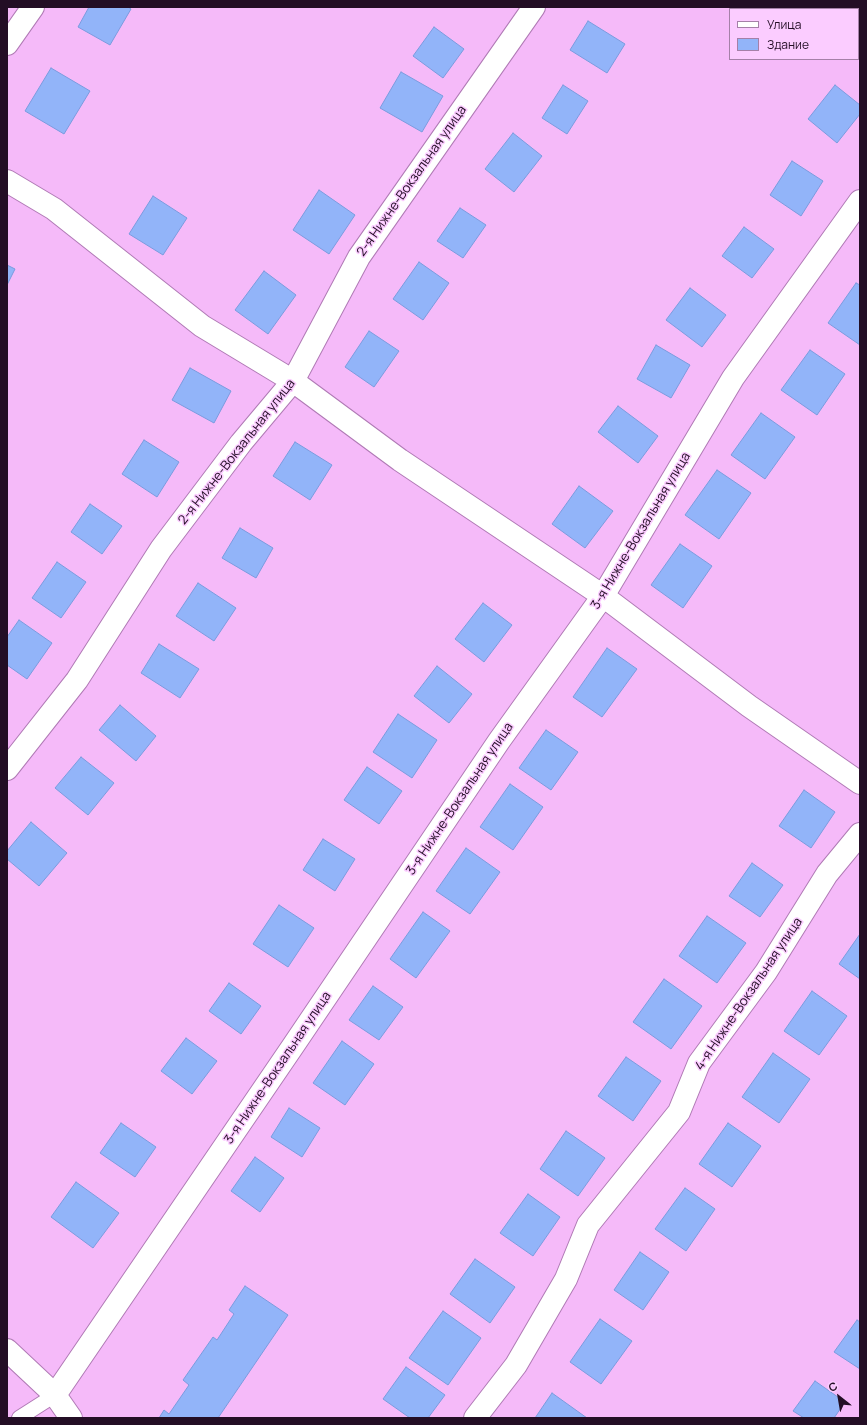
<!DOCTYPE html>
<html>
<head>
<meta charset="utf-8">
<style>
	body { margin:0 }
	#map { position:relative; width:867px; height:1425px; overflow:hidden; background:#f5baf9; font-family:Manrope,sans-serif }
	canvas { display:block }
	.frame { position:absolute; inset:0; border:8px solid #230e25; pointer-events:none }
	.legend { position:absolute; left:729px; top:8px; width:130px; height:52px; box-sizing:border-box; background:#fbccff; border:1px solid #a580a8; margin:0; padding:5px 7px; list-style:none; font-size:12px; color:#230e25 }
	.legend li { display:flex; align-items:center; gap:8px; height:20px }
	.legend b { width:20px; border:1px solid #a580a8 }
	.north { position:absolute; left:819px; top:1377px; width:40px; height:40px; -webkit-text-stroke:3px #fbccff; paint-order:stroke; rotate:329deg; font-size:11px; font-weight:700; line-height:16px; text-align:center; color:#230e25 }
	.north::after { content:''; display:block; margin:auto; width:14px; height:18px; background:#230e25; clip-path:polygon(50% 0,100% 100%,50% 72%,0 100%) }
</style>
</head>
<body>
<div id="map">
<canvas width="867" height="1425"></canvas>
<div class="frame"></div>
<ul class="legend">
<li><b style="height:5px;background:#fff"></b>Улица</li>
<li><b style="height:11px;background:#92b4f9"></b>Здание</li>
</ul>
<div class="north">С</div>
</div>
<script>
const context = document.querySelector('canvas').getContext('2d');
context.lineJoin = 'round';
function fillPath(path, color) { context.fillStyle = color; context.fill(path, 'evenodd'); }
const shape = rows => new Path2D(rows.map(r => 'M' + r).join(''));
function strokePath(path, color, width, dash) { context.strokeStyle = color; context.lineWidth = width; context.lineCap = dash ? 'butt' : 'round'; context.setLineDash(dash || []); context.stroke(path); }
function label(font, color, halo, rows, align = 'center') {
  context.font = font + ' Manrope,sans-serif'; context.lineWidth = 3; context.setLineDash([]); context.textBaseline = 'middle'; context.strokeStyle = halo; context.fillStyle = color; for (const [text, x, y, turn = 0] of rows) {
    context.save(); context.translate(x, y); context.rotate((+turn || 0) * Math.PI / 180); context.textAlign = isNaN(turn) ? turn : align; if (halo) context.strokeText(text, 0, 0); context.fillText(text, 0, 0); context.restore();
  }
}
const building = shape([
	[89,7,128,7,131,9,110,45,78,27,89,7],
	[588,21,625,44,607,73,570,50,588,21],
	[434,27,464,49,443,78,413,56,434,27],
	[51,68,90,91,64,134,25,111,51,68],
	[401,72,443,96,422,132,380,108,401,72],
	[563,85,588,101,567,134,542,118,563,85],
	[835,85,860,105,860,114,837,143,808,119,835,85],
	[513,133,542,156,514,192,485,169,513,133],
	[792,161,823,181,801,216,770,195,792,161],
	[319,190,355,215,329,254,293,230,319,190],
	[153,196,187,218,163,255,129,234,153,196],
	[460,208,486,225,463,258,437,241,460,208],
	[744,227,774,249,752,278,722,256,744,227],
	[419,262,449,283,423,320,393,299,419,262],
	[7,265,15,269,7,285,7,265],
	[264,271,296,295,268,334,235,310,264,271],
	[856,283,860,285,860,345,828,323,856,283],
	[690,288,726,315,702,347,666,320,690,288],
	[369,331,399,351,374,387,345,367,369,331],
	[656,345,690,365,671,398,637,379,656,345],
	[810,350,845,374,817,415,781,390,810,350],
	[190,368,231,391,214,423,172,400,190,368],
	[618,406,658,436,638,463,598,432,618,406],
	[761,413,795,437,765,479,731,455,761,413],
	[144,440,179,462,157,497,122,474,144,440],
	[295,442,332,465,310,500,273,476,295,442],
	[717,470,751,493,719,539,685,515,717,470],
	[579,486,613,511,585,548,552,524,579,486],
	[90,504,122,526,102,554,71,532,90,504],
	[240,528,273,548,256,578,222,558,240,528],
	[680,544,712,566,683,608,651,585,680,544],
	[57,562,86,582,61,618,32,598,57,562],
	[198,583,236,608,214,641,176,616,198,583],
	[483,603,512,625,484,662,455,639,483,603],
	[19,620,52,643,27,679,7,665,7,637,19,620],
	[159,644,199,669,180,698,141,673,159,644],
	[607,648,637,669,602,717,573,697,607,648],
	[437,666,472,694,449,723,414,696,437,666],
	[120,705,156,736,136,761,99,730,120,705],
	[398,714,437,740,412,778,373,752,398,714],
	[546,730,578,752,551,790,519,768,546,730],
	[81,757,114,783,88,815,55,788,81,757],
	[367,767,402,791,379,824,344,800,367,767],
	[510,784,543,807,513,850,480,827,510,784],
	[804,790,835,812,811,848,779,826,804,790],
	[31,822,67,853,39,886,7,859,7,851,31,822],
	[323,839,355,859,335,891,303,870,323,839],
	[466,848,500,872,470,914,436,891,466,848],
	[752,863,783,885,760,917,729,896,752,863],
	[279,905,314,928,288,967,253,944,279,905],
	[423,912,450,931,416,978,390,959,423,912],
	[707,916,746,943,717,983,679,956,707,916],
	[860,934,860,979,839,964,860,934],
	[664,979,702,1006,671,1049,633,1022,664,979],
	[229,983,261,1006,241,1034,209,1011,229,983],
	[373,986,403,1007,379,1040,349,1020,373,986],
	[812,991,847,1016,819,1055,784,1031,812,991],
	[186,1038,217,1061,192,1094,161,1071,186,1038],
	[342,1041,374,1064,345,1105,313,1083,342,1041],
	[773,1053,810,1079,779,1123,742,1097,773,1053],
	[626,1057,661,1081,633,1121,598,1096,626,1057],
	[289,1108,320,1128,302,1157,271,1137,289,1108],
	[121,1123,156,1147,135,1177,100,1153,121,1123],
	[728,1123,761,1146,732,1187,699,1164,728,1123],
	[566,1131,605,1158,578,1196,540,1169,566,1131],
	[255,1157,284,1178,260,1212,231,1191,255,1157],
	[76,1182,119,1213,93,1248,51,1217,76,1182],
	[685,1188,715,1209,686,1251,655,1229,685,1188],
	[528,1194,560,1217,533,1256,500,1233,528,1194],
	[640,1252,669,1272,643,1310,614,1290,640,1252],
	[475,1259,515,1287,490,1323,450,1294,475,1259],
	[245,1286,288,1315,218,1418,159,1418,164,1410,169,1414,189,1385,183,1380,213,1337,217,1340,234,1314,229,1310,245,1286],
	[443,1311,481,1338,448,1385,409,1358,443,1311],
	[600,1319,632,1341,601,1384,570,1362,600,1319],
	[857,1320,860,1322,860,1369,834,1352,857,1320],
	[406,1367,445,1395,428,1418,410,1418,383,1399,406,1367],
	[815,1381,845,1402,834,1418,804,1418,793,1411,815,1381],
	[552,1393,587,1418,535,1418,552,1393]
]);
const service = shape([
	[19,1418,55,1395]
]);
const minor = shape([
	[7,44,33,7],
	[7,181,54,209,202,326,293,381,400,460,603,596,749,706,860,783],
	[7,769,77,680,161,549,241,443,293,381,359,257,534,7],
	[7,1350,55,1395,71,1418],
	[55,1395,293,1046,499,741,603,596,733,378,860,201],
	[475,1418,516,1365,566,1279,588,1225,679,1112,699,1063,766,972,827,874,860,834]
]);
const streetNames = [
	["2-я Нижне-Вокзальная улица",412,181,-55],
	["2-я Нижне-Вокзальная улица",237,452,-52],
	["3-я Нижне-Вокзальная улица",641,531,-59],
	["3-я Нижне-Вокзальная улица",460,799,-56],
	["4-я Нижне-Вокзальная улица",749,994,-56],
	["3-я Нижне-Вокзальная улица",278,1068,-56]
];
fillPath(building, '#92b4f9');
strokePath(building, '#7a9bde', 1);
strokePath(service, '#b07ab5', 16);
strokePath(minor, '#b07ab5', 24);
strokePath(service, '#fff', 14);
strokePath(minor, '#fff', 22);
label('13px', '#230e25', '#fbccff', streetNames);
</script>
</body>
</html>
